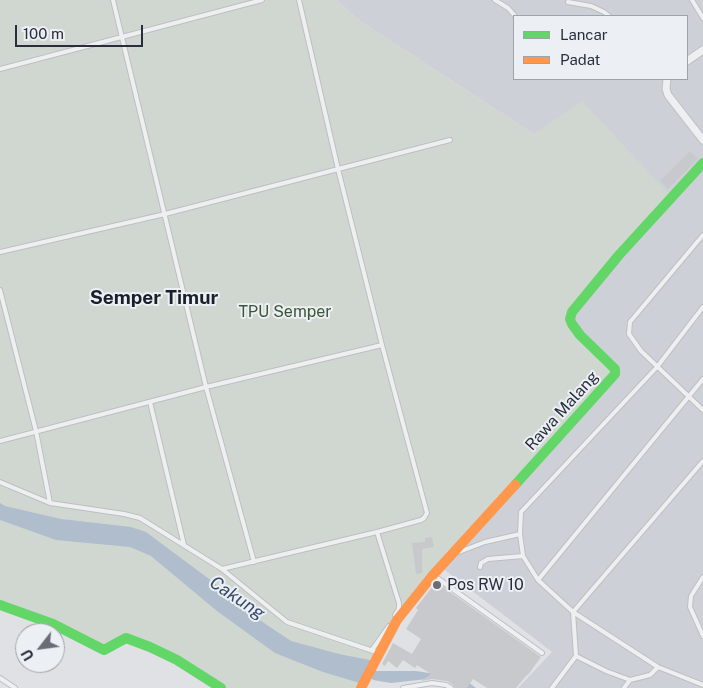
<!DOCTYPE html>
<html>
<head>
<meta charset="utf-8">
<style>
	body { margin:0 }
	#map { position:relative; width:703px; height:688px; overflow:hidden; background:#dfe1e4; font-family:"Public Sans",sans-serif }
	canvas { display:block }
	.legend { position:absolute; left:513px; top:15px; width:175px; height:65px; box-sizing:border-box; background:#eceff3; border:1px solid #9ea2a9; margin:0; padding:6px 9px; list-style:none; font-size:15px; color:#282e3b }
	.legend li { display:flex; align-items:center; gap:10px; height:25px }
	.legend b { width:25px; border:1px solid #9ea2a9 }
	.north { position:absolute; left:15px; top:623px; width:50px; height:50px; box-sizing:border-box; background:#eceff3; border:1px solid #9ea2a9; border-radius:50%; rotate:240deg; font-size:14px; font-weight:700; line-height:20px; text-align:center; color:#282e3b }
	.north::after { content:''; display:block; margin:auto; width:18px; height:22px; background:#686d76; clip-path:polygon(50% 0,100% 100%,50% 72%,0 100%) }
	.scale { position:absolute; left:15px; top:25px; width:128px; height:22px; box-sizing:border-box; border:2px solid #282e3b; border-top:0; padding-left:6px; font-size:15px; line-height:18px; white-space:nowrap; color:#282e3b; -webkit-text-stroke:4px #eceff3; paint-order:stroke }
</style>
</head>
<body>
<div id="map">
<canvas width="703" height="688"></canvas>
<ul class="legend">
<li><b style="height:6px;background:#63d668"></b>Lancar</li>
<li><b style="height:6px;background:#ff974d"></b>Padat</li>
</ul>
<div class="north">U</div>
<div class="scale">100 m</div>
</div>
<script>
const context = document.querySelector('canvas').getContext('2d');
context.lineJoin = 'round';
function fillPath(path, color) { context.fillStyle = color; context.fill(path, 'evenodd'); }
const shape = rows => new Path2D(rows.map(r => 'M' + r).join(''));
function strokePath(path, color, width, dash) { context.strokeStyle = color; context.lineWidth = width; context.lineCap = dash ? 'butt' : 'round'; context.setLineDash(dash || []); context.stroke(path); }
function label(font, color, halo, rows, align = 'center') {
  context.font = font + ' "Public Sans",sans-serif'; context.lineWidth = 4; context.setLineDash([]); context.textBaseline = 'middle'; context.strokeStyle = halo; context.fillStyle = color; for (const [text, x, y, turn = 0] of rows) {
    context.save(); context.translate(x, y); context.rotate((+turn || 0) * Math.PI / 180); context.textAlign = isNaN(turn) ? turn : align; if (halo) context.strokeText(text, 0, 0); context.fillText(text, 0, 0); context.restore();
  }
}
const built = shape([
	[337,0,703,0,703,688,518,688,552,652,441,567,572,324,534,134,360,21],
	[514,16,687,16,687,79,514,79]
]);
const green = shape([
	[0,0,337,0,360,21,534,134,582,101,672,197,570,319,615,369,397,620,361,688,221,688,126,639,104,650,0,605]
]);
const water = shape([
	[0,503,5,506,61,519,131,527,146,532,209,579,261,621,291,641,339,654,375,661,363,684,323,672,275,653,217,611,151,556,130,547,56,540,0,520],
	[372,667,376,671,416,671,429,673,468,682,476,688,465,688,460,684,436,678,391,683,373,680,369,676]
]);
const building = shape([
	[690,151,698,159,668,189,660,181],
	[432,537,434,547,422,549,422,573,416,574,412,543,425,542,425,538],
	[436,582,541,657,528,675,527,675,516,688,487,688,473,679,467,688,455,688,453,685,447,681,432,679,421,681,431,674,417,665,415,668,403,660,397,668,388,661,385,666,382,664,393,643,412,654,421,639,406,629,418,610,416,608]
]);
const lane = shape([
	[113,0,206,387,254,562],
	[495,0,508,8,515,16],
	[692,0,703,18],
	[568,2,591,6,604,12,609,16],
	[0,69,262,0],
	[703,235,630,322,629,334,641,351,703,410],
	[0,252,165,214,450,140],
	[0,290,36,431,50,503],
	[703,307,657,367,521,512,520,534,523,556,538,580,573,612,658,667,703,685],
	[150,402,184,545],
	[0,441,206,387,382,345],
	[0,482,50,503,124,514,140,518,222,569,287,622,379,653],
	[377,532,399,603,399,609,395,615],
	[459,552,485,542,520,534],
	[480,567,481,563,488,559,523,556],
	[222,569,377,532,421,520,424,518,427,513,382,345,338,169,299,0],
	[433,575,542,653],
	[703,577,691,596,690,607,703,636],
	[538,580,703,379],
	[372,650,389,626],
	[576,656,606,671,630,680,650,675,658,667],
	[0,678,15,688],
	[403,688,432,683,446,685,451,688],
	[552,688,576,656,573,612,703,461],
	[624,688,630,680]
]);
const street = shape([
	[687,61,703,50],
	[667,79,666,89,668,95,703,140]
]);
const fast = shape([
	[515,485,615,374,615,369,580,335,572,324,570,319,572,312,619,255,703,163],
	[0,605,53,624,104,650,126,638,150,647,177,660,221,688]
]);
const slow = shape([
	[361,688,397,620,433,575,515,485]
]);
const markers = [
	[437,585,5,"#686d76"]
];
const parkNames = [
	["TPU Semper",285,312]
];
const streetNames = [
	["Rawa Malang",562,411,-48]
];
const poiNames = [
	["Pos RW 10",447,585]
];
const waterNames = [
	["Cakung",237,598,34]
];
const quarterNames = [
	["Semper Timur",154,298]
];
fillPath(built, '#ced0d7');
fillPath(green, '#d0d7d0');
fillPath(water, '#afbdcd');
fillPath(building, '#c7c9cc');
strokePath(lane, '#bdbfc2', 6);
strokePath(street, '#bdbfc2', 9);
strokePath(lane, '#eeeff0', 4);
strokePath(street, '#eeeff0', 7);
strokePath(fast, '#63d668', 10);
strokePath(slow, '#ff974d', 10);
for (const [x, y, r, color] of markers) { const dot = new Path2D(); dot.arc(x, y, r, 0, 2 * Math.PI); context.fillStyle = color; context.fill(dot); strokePath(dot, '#eceff3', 2); }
label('16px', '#3b5537', '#eceff3', parkNames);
label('16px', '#282e3b', '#eceff3', streetNames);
label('16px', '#282e3b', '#eceff3', poiNames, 'left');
label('italic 18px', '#364c6b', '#eceff3', waterNames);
label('bold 19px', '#1a202b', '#eceff3', quarterNames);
</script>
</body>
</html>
